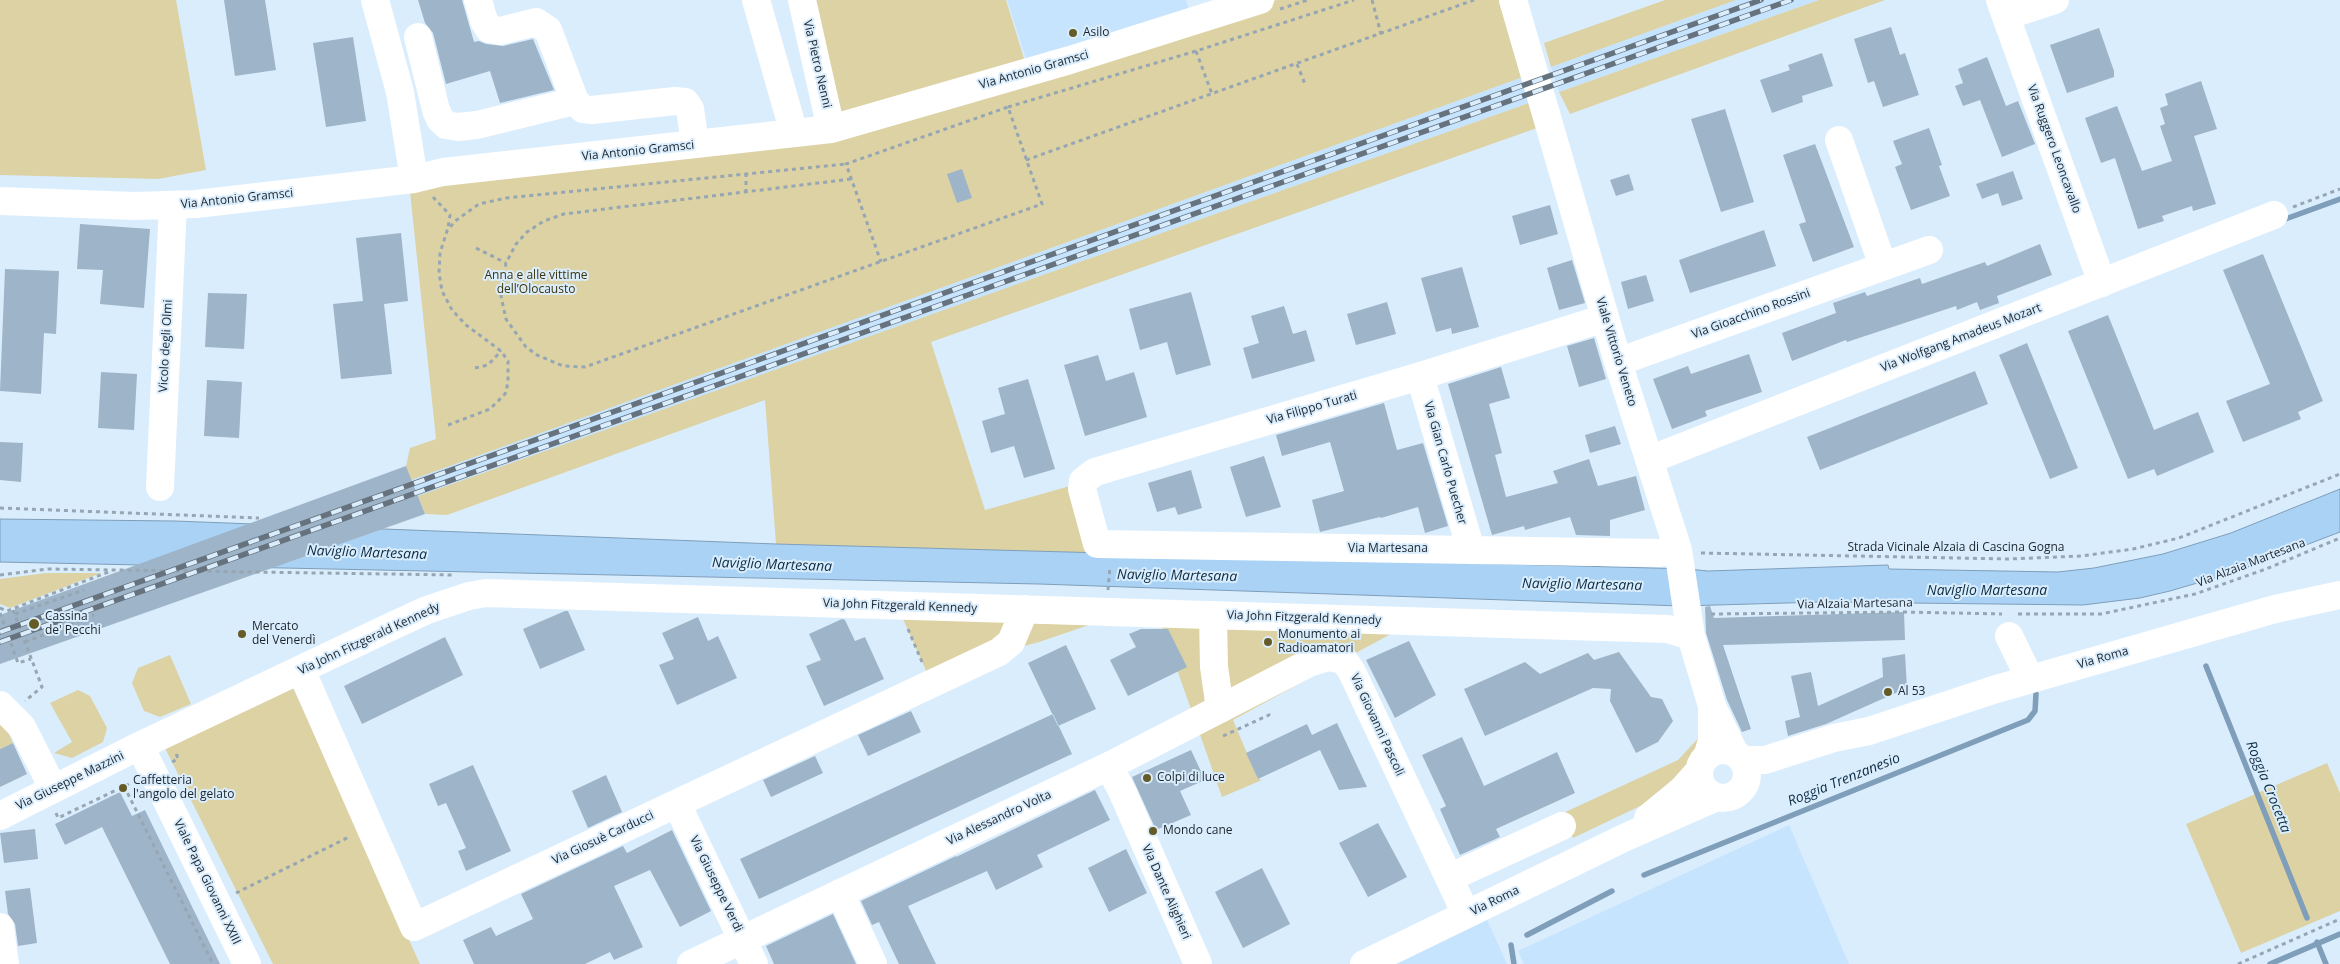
<!DOCTYPE html>
<html>
<head>
<meta charset="utf-8">
<style>
	body { margin:0 }
	canvas { display:block; background:#daedfd }
</style>
</head>
<body>
<canvas width="2340" height="964"></canvas>
<script>
const context = document.querySelector('canvas').getContext('2d');
context.lineJoin = 'round';
function fillPath(path, color) { context.fillStyle = color; context.fill(path, 'evenodd'); }
const shape = rows => new Path2D(rows.map(r => 'M' + r).join(''));
function strokePath(path, color, width, dash) { context.strokeStyle = color; context.lineWidth = width; context.lineCap = dash ? 'butt' : 'round'; context.setLineDash(dash || []); context.stroke(path); }
function label(font, color, halo, rows, align = 'center') {
  context.font = font + ' "Open Sans",sans-serif'; context.lineWidth = 4; context.setLineDash([]); context.textBaseline = 'middle'; context.strokeStyle = halo; context.fillStyle = color; for (const [text, x, y, turn = 0] of rows) {
    context.save(); context.translate(x, y); context.rotate((+turn || 0) * Math.PI / 180); context.textAlign = isNaN(turn) ? turn : align; if (halo) context.strokeText(text, 0, 0); context.fillText(text, 0, 0); context.restore();
  }
}
const built = shape([
	[1007,0,1186,0,1190,14,1028,65],
	[1736,0,1819,0,1559,92,1551,67],
	[1523,77,1532,102,418,496,411,480],
	[1789,825,1849,964,1524,964,1518,951],
	[1487,920,1507,964,1396,964]
]);
const green = shape([
	[0,0,176,0,206,170,158,179,0,175],
	[813,0,1006,0,1026,65,842,114],
	[1277,0,1508,0,1521,50,1515,57,1523,77,411,480,406,466,410,448,436,439,409,182,835,138],
	[1665,0,1736,0,1551,67,1544,43],
	[1819,0,1885,0,1570,114,1559,92],
	[1532,102,1537,128,931,342,985,510,1070,486,1089,553,776,544,765,400,447,515,425,514,418,496],
	[46,573,101,573,10,608,0,604,0,579],
	[895,601,1420,618,1233,720,1258,779,1262,780,1222,797,1162,627,1095,623,1039,642,1005,651,932,684],
	[170,655,191,704,160,717,144,711,132,683,138,668],
	[288,677,420,964,273,964,160,738],
	[78,690,90,696,107,728,103,742,72,758,54,753,72,742,50,703],
	[4,723,13,743,0,749,0,724],
	[1703,733,1687,770,1676,789,1573,838,1561,814,1678,760],
	[2327,763,2340,793,2340,911,2241,953,2186,824]
]);
const water = shape([
	[2340,489,2340,532,2235,572,2170,591,2140,598,2083,605,1822,602,1681,606,1039,584,0,562,0,519,175,521,776,544,1688,569,1708,571,1888,565,1889,569,2058,572,2094,568,2163,554,2231,533,2340,489]
]);
const stream = shape([
	[2280,221,2340,199],
	[2206,666,2307,918],
	[1644,875,2028,720,2035,711,2036,694],
	[1527,935,1612,891],
	[2317,942,2326,964],
	[1511,945,1514,964],
	[2270,964,2340,934]
]);
const building = shape([
	[224,0,265,0,276,70,235,76],
	[418,0,462,0,474,42,479,41,486,44,503,46,533,39,554,90,500,103,490,71,446,84,433,33,425,23],
	[1891,27,1900,55,1905,53,1919,95,1883,107,1874,81,1868,83,1854,39],
	[2099,28,2114,71,2114,77,2067,93,2050,45],
	[353,37,366,121,326,127,313,43],
	[1822,53,1833,86,1802,96,1803,102,1772,113,1760,80,1790,70,1788,65],
	[1987,57,2006,106,2018,101,2035,144,2002,157,1980,100,1963,106,1955,86,1963,83,1958,69],
	[2201,81,2217,129,2194,136,2216,204,2193,211,2192,206,2162,216,2164,221,2138,229,2115,158,2101,163,2085,118,2117,106,2142,171,2172,161,2160,126,2165,124,2160,108,2168,105,2165,94],
	[1725,109,1754,202,1721,212,1691,119],
	[1929,128,1942,165,1939,166,1950,196,1911,210,1895,167,1902,164,1893,141],
	[1815,144,1854,247,1813,262,1799,224,1806,222,1783,155],
	[962,169,972,198,957,203,947,174],
	[2013,171,2023,199,2002,206,1998,193,1982,199,1976,184],
	[1629,174,1634,190,1616,196,1610,180],
	[1550,205,1558,234,1520,245,1512,216],
	[80,224,150,229,144,308,100,304,103,270,77,269],
	[1764,230,1776,266,1690,293,1679,260],
	[401,233,408,301,384,304,392,374,341,379,333,304,363,301,356,238],
	[2040,244,2052,275,1997,296,1999,303,1980,310,1977,302,1957,310,1956,306,1847,342,1846,340,1792,361,1782,333,1836,313,1833,303,1865,292,1867,296,1920,278,1922,284,1985,262,1987,266],
	[2263,254,2323,401,2298,412,2301,419,2243,442,2226,401,2270,384,2223,270],
	[1572,260,1585,303,1559,310,1547,268],
	[1462,267,1479,327,1452,334,1451,328,1436,332,1421,278],
	[5,269,59,271,56,334,44,333,41,394,0,391],
	[1646,275,1654,301,1628,309,1621,282],
	[1191,292,1211,365,1176,375,1167,342,1140,350,1129,309],
	[208,293,247,294,244,349,205,347],
	[1387,302,1396,334,1356,345,1347,314],
	[1284,306,1293,334,1306,330,1315,361,1252,379,1243,348,1259,343,1251,316],
	[2108,315,2154,430,2198,412,2214,452,2157,476,2154,469,2128,479,2068,331],
	[1594,338,1606,379,1579,387,1567,346],
	[2027,343,2078,468,2050,479,1999,355],
	[1749,354,1762,392,1705,411,1707,416,1672,429,1653,379,1688,366,1691,374],
	[1098,355,1106,381,1134,372,1147,417,1085,436,1064,365],
	[1501,367,1510,398,1489,404,1502,453,1495,455,1506,497,1558,483,1553,471,1589,459,1598,486,1636,476,1645,510,1610,520,1610,536,1576,535,1570,517,1525,530,1524,526,1492,535,1448,384],
	[1975,371,1988,404,1820,470,1807,437],
	[101,372,137,374,134,430,98,428],
	[1028,379,1055,469,1024,478,1014,446,991,453,982,421,1005,414,998,388],
	[207,380,242,382,239,438,204,436],
	[1384,403,1397,450,1423,443,1448,526,1425,533,1418,507,1381,518,1380,517,1320,532,1312,500,1344,491,1330,442,1282,456,1276,435],
	[1615,426,1621,444,1590,453,1585,435],
	[0,442,23,443,21,482,0,480],
	[1264,456,1281,507,1246,517,1230,467],
	[406,466,425,514,0,664,0,615],
	[1191,470,1202,508,1178,515,1175,507,1157,512,1148,483],
	[1710,606,1714,618,1904,612,1905,640,1723,645,1751,729,1742,732,1727,700,1706,633,1705,607],
	[565,611,568,611,585,650,540,669,523,629],
	[698,617,708,641,718,636,737,678,677,705,659,665,674,659,662,633],
	[842,619,845,620,855,641,865,637,884,679,824,706,806,666,821,660,809,634],
	[1141,629,1168,629,1187,667,1128,696,1110,660,1136,647,1129,634],
	[445,637,463,675,362,724,344,686],
	[1409,641,1436,695,1395,718,1366,660],
	[1066,645,1096,709,1058,726,1028,663],
	[1619,652,1651,697,1662,699,1673,721,1658,742,1636,753,1610,701,1611,689,1593,688,1485,736,1464,689,1525,662,1540,674,1588,653,1594,660],
	[1905,654,1907,688,1826,724,1788,736,1785,721,1800,717,1791,676,1811,672,1818,706,1883,677,1882,658],
	[911,711,921,732,868,756,858,735],
	[1053,714,1072,754,759,899,740,859],
	[1337,723,1367,787,1339,790,1320,750,1258,779,1246,753,1307,724,1312,735],
	[1462,737,1484,786,1557,752,1575,793,1496,829,1500,837,1460,855,1440,809,1446,806,1422,755],
	[13,743,27,774,0,787,0,749],
	[1191,750,1205,780,1180,791,1191,815,1156,830,1132,777],
	[815,756,823,773,771,797,763,780],
	[473,765,511,851,466,871,458,851,466,848,446,803,438,806,429,784],
	[606,775,622,812,588,828,572,791],
	[1095,790,1110,820,1037,855,1043,867,996,890,987,871,908,906,936,964,899,964,879,922,872,925,861,901,956,856,956,857],
	[120,792,132,816,145,810,220,964,170,964,102,827,65,845,55,824],
	[1378,823,1407,877,1368,897,1339,843],
	[35,829,38,859,4,863,0,833],
	[672,830,711,911,680,927,650,870,614,886,643,947,614,960,610,952,585,964,474,964,463,940,491,927,496,936,533,919,521,894,623,846,627,853],
	[1126,849,1147,893,1109,912,1088,868],
	[1262,868,1290,924,1243,948,1215,892],
	[30,888,37,943,18,946,15,924,8,914,5,891],
	[833,914,856,964,774,964,766,946]
]);
const path = shape([
	[1372,0,1381,34],
	[1280,9,1308,0],
	[1196,51,1212,94],
	[1297,64,1305,84],
	[1008,107,1196,51,1354,0],
	[1026,160,1474,0],
	[746,173,746,192],
	[851,179,564,214,544,221,527,232,516,244,506,263,501,296,506,319,526,347,537,355,563,366,585,367,1042,204,1008,107,846,164,881,262],
	[433,197,450,215,448,228],
	[2293,207,2340,189],
	[476,248,506,263],
	[475,368,488,365,501,351],
	[448,425,490,409,505,394,508,383,508,361,501,351,466,325,452,310,442,291,439,273,440,253,447,231,455,221,479,204,506,198,846,164],
	[0,508,259,518],
	[1701,553,2009,559,2081,556,2133,549,2179,538,2340,474],
	[0,575,48,569,455,575],
	[1108,590,1110,566],
	[0,608,7,611,111,571],
	[13,610,42,687,25,701],
	[0,613,18,663,31,659],
	[15,614,84,590],
	[1711,614,1904,612,2002,614],
	[2018,614,2101,614,2195,594,2266,569,2340,538],
	[908,629,922,662],
	[25,642,94,615],
	[1223,736,1269,715,1268,710],
	[172,762,178,759,176,753],
	[124,786,213,964],
	[56,813,58,818,133,782],
	[236,893,349,837],
	[2238,964,2340,919]
]);
const minor = shape([
	[375,0,400,92,414,179],
	[478,0,484,21,489,29,500,31,536,22,548,30,575,101,583,109,592,110,675,101,685,102,690,109,695,144],
	[756,0,794,133],
	[802,0,831,129],
	[1513,0,1618,362,1678,550,1691,636,1712,706,1734,752],
	[2000,0,2102,283],
	[2006,16,2055,0],
	[418,37,436,110,440,119,446,125,458,127,477,125,575,101],
	[1839,140,1883,266],
	[0,201,135,206,196,204,414,179,443,172,831,129,1070,60,1260,0],
	[1605,318,1420,376,1095,472,1083,481,1082,489,1097,544,1659,553,1678,550],
	[1618,362,1929,250],
	[1420,376,1471,550],
	[1649,460,2274,215],
	[160,487,173,205],
	[1213,615,1214,667,1220,709],
	[2009,636,2030,679],
	[301,670,414,927,999,652,1011,642,1025,609],
	[0,705,22,727,53,788],
	[140,746,247,964],
	[1708,754,1712,740,1712,710],
	[1109,766,1122,791,1198,964],
	[677,804,754,964],
	[0,816,133,749,390,627,427,610,469,596,486,593,1668,629,1691,636],
	[1449,878,1562,826],
	[840,893,873,964],
	[0,927,5,964],
	[691,964,1109,766,1309,663,1328,657,1344,660,1352,672,1466,914]
]);
const major = shape([
	'1699 774a24 24 0 1 1 48 0a24 24 0 1 1-48 0Z',
	[1743,760,1765,760,1834,738,1869,731,1993,690,2275,609,2340,595],
	[1648,818,1682,790,1699,771],
	[1364,964,1626,837,1717,797]
]);
const rail = shape([
	[0,632,1761,0],
	[0,642,1791,0]
]);
const markers = [
	[1073,33,5,"#655b27"],
	[34,624,6,"#655b27"],
	[242,634,5,"#655b27"],
	[1268,642,5,"#655b27"],
	[1888,692,5,"#655b27"],
	[1147,778,5,"#655b27"],
	[123,788,5,"#655b27"],
	[1153,831,5,"#655b27"]
];
const poiNames = [
	["Asilo",1083,33],
	["Cassina",45,617],
	["de' Pecchi",45,631],
	["Mercato",252,627],
	["del Venerdì",252,641],
	["Monumento ai",1278,635],
	["Radioamatori",1278,649],
	["Al 53",1898,692],
	["Colpi di luce",1157,778],
	["Caffetteria",133,781],
	["l'angolo del gelato",133,795],
	["Mondo cane",1163,831]
];
const streetNames = [
	["Via Pietro Nenni",817,64,77],
	["Via Antonio Gramsci",1034,70,-16],
	["Via Ruggero Leoncavallo",2054,149,70],
	["Via Antonio Gramsci",638,151,-6],
	["Via Antonio Gramsci",237,199,-6],
	["Via Gioacchino Rossini",1751,314,-20],
	["Via Wolfgang Amadeus Mozart",1961,338,-21],
	["Vicolo degli Olmi",166,346,-87],
	["Viale Vittorio Veneto",1616,352,73],
	["Via Filippo Turati",1312,408,-16],
	["Via Gian Carlo Puecher",1445,463,74],
	["Strada Vicinale Alzaia di Cascina Gogna",1956,548],
	["Via Martesana",1388,549],
	["Via Alzaia Martesana",2251,563,-21],
	["Via Alzaia Martesana",1855,604,-1],
	["Via John Fitzgerald Kennedy",900,606,2],
	["Via John Fitzgerald Kennedy",1304,618,2],
	["Via John Fitzgerald Kennedy",369,639,-25],
	["Via Roma",2103,658,-16],
	["Via Giovanni Pascoli",1377,725,65],
	["Via Giuseppe Mazzini",70,781,-26],
	["Via Alessandro Volta",999,818,-25],
	["Via Giosuè Carducci",603,838,-25],
	["Viale Papa Giovanni XXIII",207,882,64],
	["Via Giuseppe Verdi",716,884,64],
	["Via Dante Alighieri",1166,892,66],
	["Via Roma",1495,901,-26]
];
const parkNames = [
	["Anna e alle vittime",536,276],
	["dell’Olocausto",536,290]
];
const waterNames = [
	["Naviglio Martesana",367,553,2],
	["Naviglio Martesana",772,565,2],
	["Naviglio Martesana",1177,576,1],
	["Naviglio Martesana",1582,585,1],
	["Naviglio Martesana",1987,591],
	["Roggia Trenzanesio",1844,780,-22],
	["Roggia Crocetta",2268,787,68]
];
fillPath(built, '#c7e4fe');
fillPath(green, '#dcd2a4');
fillPath(water, '#aad2f5');
strokePath(water, '#7f9eb9', 1);
strokePath(stream, '#7f9eb9', 5.5);
fillPath(building, '#9eb4c8');
strokePath(path, '#97a6b3', 3, [4, 4]);
strokePath(minor, '#fff', 28);
strokePath(major, '#fff', 28);
strokePath(rail, '#66727d', 5.5);
strokePath(rail, '#daedfd', 4, [11]);
for (const [x, y, r, color] of markers) { const dot = new Path2D(); dot.arc(x, y, r, 0, 2 * Math.PI); context.fillStyle = color; context.fill(dot); strokePath(dot, '#daedfd', 2); }
label('12px', '#1c242c', '#daedfd', poiNames, 'left');
label('12px', '#1c242c', '#daedfd', streetNames);
label('12px', '#3c340c', '#daedfd', parkNames);
label('italic 14px', '#0c2c43', '#daedfd', waterNames);
</script>
</body>
</html>
